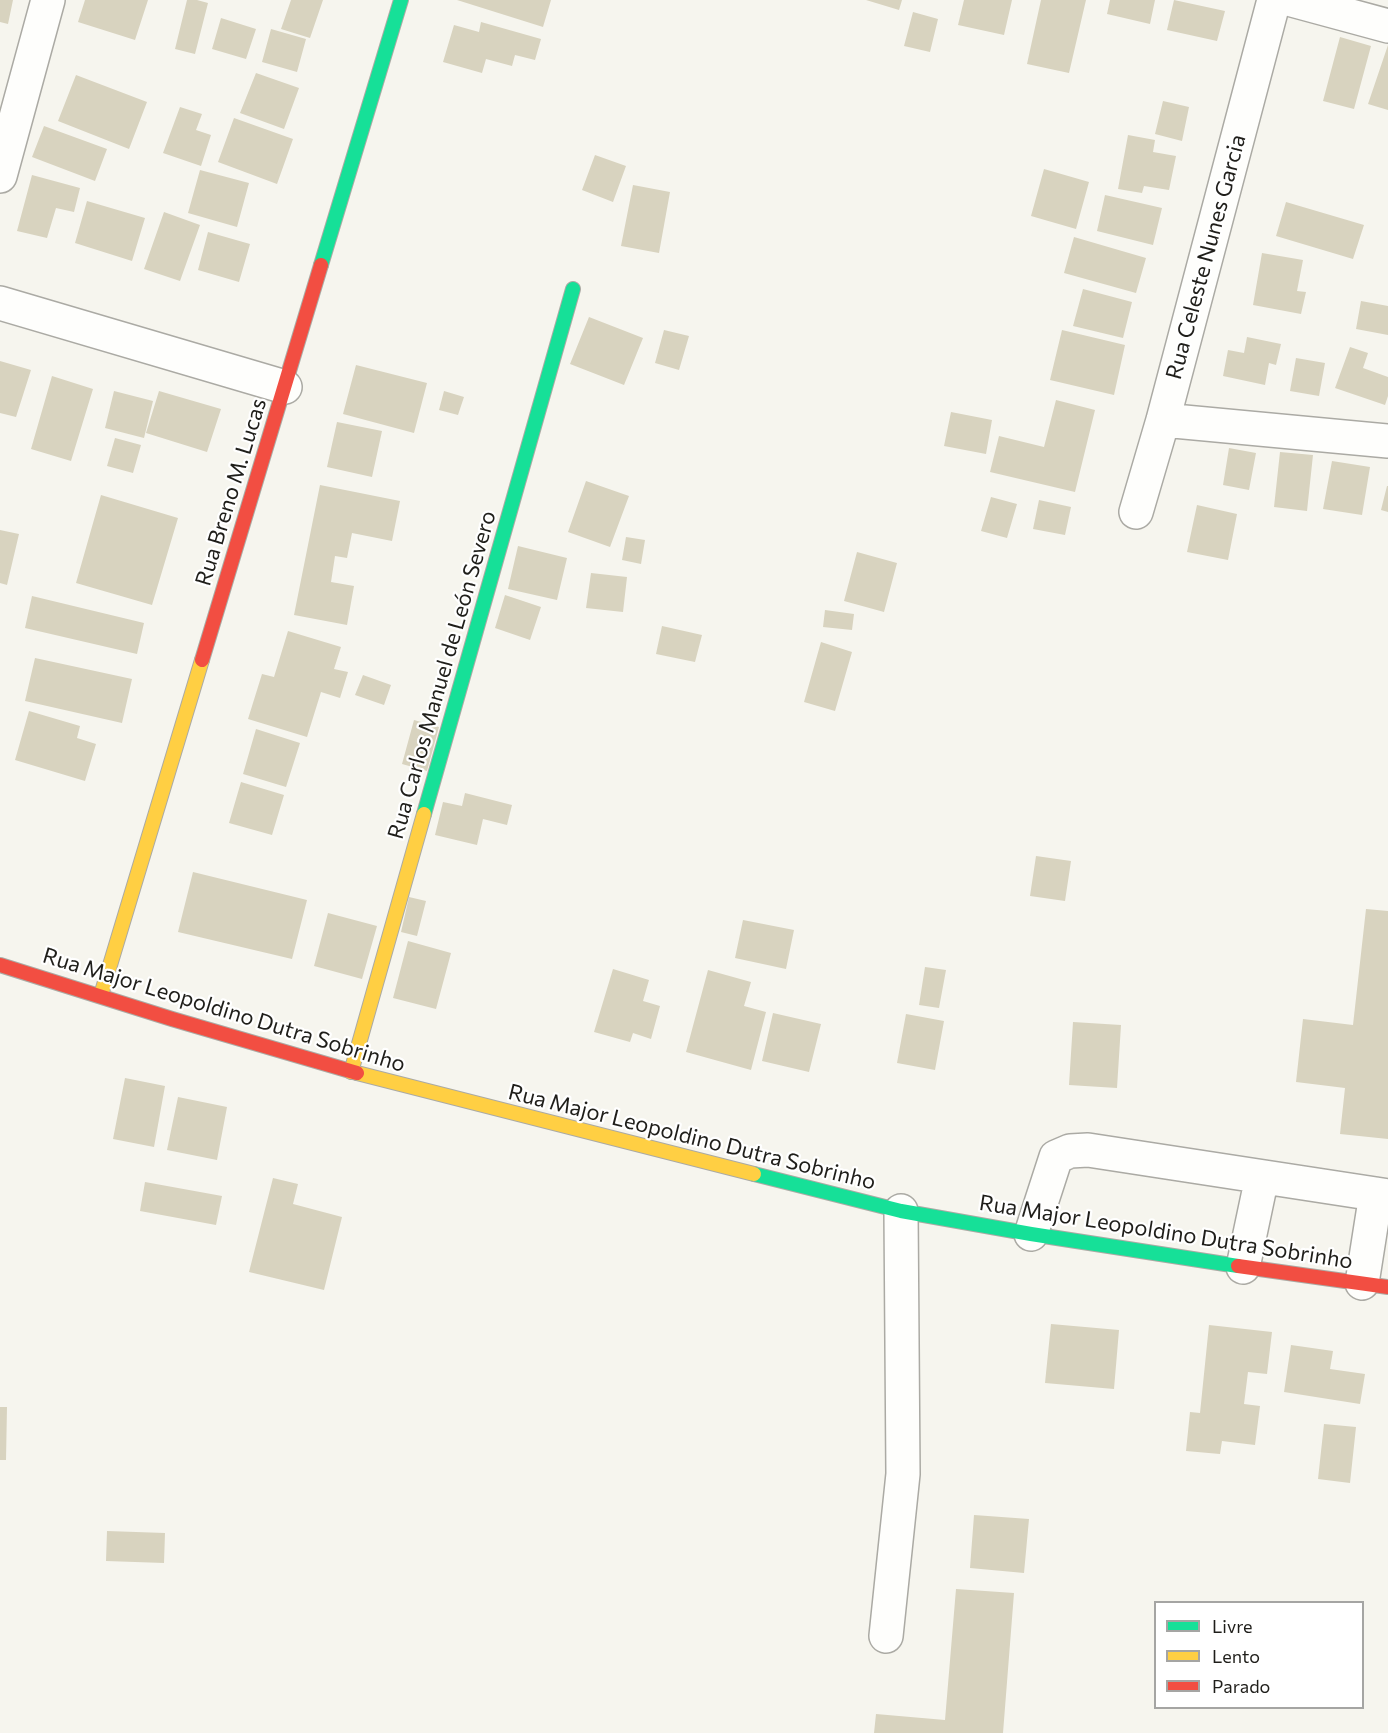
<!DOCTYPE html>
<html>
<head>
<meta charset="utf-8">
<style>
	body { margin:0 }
	#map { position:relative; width:1388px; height:1733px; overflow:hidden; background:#f6f5ee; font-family:Commissioner,sans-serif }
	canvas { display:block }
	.legend { position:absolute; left:1154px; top:1601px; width:210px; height:108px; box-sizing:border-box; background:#fff; border:2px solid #a5a5a3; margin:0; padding:8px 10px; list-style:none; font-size:18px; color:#1f1e1a }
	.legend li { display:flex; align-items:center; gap:12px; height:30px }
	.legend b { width:30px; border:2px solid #a5a5a3 }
</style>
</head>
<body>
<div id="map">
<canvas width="1388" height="1733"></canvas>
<ul class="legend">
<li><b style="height:8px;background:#16e098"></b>Livre</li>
<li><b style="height:8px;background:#ffcf43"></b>Lento</li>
<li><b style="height:8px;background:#f24e42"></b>Parado</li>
</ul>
</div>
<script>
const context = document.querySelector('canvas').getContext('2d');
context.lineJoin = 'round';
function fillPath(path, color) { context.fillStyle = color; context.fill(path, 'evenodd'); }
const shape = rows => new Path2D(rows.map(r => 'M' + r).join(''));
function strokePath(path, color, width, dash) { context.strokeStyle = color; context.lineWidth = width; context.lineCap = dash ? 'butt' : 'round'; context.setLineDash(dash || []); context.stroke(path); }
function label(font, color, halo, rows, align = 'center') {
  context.font = font + ' Commissioner,sans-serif'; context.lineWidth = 4.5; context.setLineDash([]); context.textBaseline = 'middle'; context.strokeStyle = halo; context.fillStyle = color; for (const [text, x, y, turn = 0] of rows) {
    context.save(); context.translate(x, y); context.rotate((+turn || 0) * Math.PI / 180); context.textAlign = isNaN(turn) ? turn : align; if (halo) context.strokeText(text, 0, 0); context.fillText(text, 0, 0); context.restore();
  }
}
const building = shape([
	[0,0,13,0,8,24,0,22],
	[85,0,148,0,135,40,78,22],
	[187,0,197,0,208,3,195,54,175,49],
	[291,0,323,0,310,38,281,29],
	[457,0,551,0,543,27],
	[866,0,902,0,899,10],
	[964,0,1012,0,1004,35,958,25],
	[1041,0,1086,0,1069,73,1027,64],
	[1110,0,1155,0,1150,24,1107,14],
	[1174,0,1225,11,1217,41,1167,30],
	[913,12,938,19,930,52,904,46],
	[221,18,256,29,246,59,212,49],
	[481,22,541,39,535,60,515,55,512,66,486,59,482,73,443,62,454,25,479,32],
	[271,29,306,39,297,72,262,62],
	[1340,37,1371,46,1354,109,1323,101],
	[1388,45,1388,110,1368,104],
	[256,73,299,88,284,129,240,113],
	[76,75,147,102,129,149,58,121],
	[1163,101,1189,107,1182,141,1155,134],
	[180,107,202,114,196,130,211,135,201,166,163,153],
	[234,118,293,139,277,184,218,162],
	[44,126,107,149,95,181,32,157],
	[1128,135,1155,140,1153,152,1176,156,1169,190,1144,186,1142,193,1118,189],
	[595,155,626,166,613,202,582,190],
	[1044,169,1089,182,1076,229,1031,216],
	[200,170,249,183,237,227,188,213],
	[32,175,80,188,74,212,56,208,47,238,17,231],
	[633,185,670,192,659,253,621,246],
	[1105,195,1162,208,1153,245,1097,231],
	[87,201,145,218,132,261,75,243],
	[1286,202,1364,225,1353,259,1276,236],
	[164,212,200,225,180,281,144,269],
	[208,232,250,244,239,282,198,270],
	[1074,237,1146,258,1136,293,1064,273],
	[1262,253,1303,260,1297,291,1306,292,1301,314,1253,305],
	[1083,289,1132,302,1123,338,1073,326],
	[1361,301,1388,306,1388,335,1356,329],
	[589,317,643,338,624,385,570,364],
	[664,330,689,336,679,370,655,363],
	[1062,330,1125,345,1114,395,1050,380],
	[1247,337,1281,344,1276,365,1269,363,1265,385,1223,376,1228,350,1244,353],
	[1350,347,1368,353,1363,368,1388,377,1388,396,1385,405,1335,388],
	[1296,358,1325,363,1319,396,1290,391],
	[0,361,31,370,16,417,0,413],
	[356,365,427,383,414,433,343,414],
	[52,376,93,389,71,461,31,449],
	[114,391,153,401,144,438,105,428],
	[159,391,221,409,207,452,146,433],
	[444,391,464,397,458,415,439,410],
	[1056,400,1095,410,1075,492,990,472,999,436,1044,447],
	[951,412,992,420,986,454,944,446],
	[337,422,382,431,372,477,327,467],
	[115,438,141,445,133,473,107,466],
	[1229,448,1256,453,1249,490,1223,485],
	[1280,452,1313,455,1307,511,1274,507],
	[1332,461,1370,467,1362,515,1323,509],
	[586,481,629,496,610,547,568,532],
	[320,485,400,501,392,541,352,533,347,558,335,556,331,582,354,586,347,625,294,615],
	[1387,486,1388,486,1388,512,1381,510],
	[101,495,178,518,152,605,76,583],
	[991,497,1017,504,1007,538,981,531],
	[1039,500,1071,507,1065,535,1033,529],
	[1197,505,1237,514,1228,560,1187,552],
	[0,530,19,534,7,585,0,583],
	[626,537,645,540,641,564,622,560],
	[518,546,567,558,557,600,508,589],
	[857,552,897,563,884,612,844,601],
	[591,573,627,577,623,612,586,608],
	[505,595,541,607,530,640,495,628],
	[32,596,144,623,137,654,25,628],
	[825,610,854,614,852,630,823,627],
	[662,626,702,635,695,662,656,654],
	[288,631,341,647,334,669,348,672,340,698,321,692,307,737,248,719,262,674,274,677],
	[821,642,852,652,835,711,804,702],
	[35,658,132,679,122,723,25,701],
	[363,675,391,685,384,705,355,695],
	[29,711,80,726,77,738,96,744,85,781,15,760],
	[414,720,439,727,427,771,402,764],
	[256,729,300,743,286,787,243,774],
	[241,782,284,795,272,835,229,823],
	[465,793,512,805,507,825,483,819,477,845,435,835,443,802,462,806],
	[1036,856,1071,861,1065,901,1030,896],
	[193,872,307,900,292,959,178,932],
	[409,897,426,901,417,936,401,932],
	[1366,909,1388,911,1388,1139,1340,1134,1345,1088,1296,1082,1303,1019,1353,1025],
	[328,913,377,926,362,979,314,966],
	[743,920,794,930,786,969,735,958],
	[408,941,451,953,436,1009,393,998],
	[925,967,946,970,939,1008,919,1005],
	[613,969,649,980,643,1001,660,1006,651,1039,633,1033,630,1042,594,1032],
	[708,970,751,982,744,1006,766,1012,751,1070,686,1052],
	[773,1013,821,1024,809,1072,762,1061],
	[906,1014,944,1021,935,1070,897,1063],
	[1073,1022,1121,1025,1117,1088,1069,1085],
	[125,1078,165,1086,154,1147,113,1139],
	[178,1097,227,1107,217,1160,167,1150],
	[273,1178,298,1184,293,1204,342,1217,324,1290,249,1272],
	[145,1182,222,1196,216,1225,140,1211],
	[1051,1324,1119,1330,1114,1389,1045,1383],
	[1209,1325,1272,1332,1267,1374,1248,1372,1244,1404,1260,1406,1255,1445,1222,1441,1220,1454,1186,1451,1190,1412,1200,1413],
	[1291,1345,1333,1351,1330,1369,1365,1374,1360,1404,1284,1392],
	[0,1407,7,1407,6,1460,0,1460],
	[1324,1424,1356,1427,1350,1483,1318,1479],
	[974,1515,1029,1519,1024,1573,970,1568],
	[107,1531,165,1533,164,1563,106,1561],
	[956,1589,1014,1593,1003,1733,874,1733,876,1714,945,1720]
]);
const street = shape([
	[1292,0,1388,26],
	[0,176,48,0],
	[0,303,285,387],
	[1163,420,1388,441],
	[1136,512,1163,420,1274,0],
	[1031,1234,1056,1157,1070,1151,1088,1150,1388,1196],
	[1243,1267,1262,1177],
	[1362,1283,1376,1194],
	[886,1636,903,1474,901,1211]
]);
const fast = shape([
	[321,265,401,0],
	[424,814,573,289],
	[754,1174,901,1211,1031,1234,1238,1266]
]);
const slow = shape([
	[101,995,202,660],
	[351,1072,424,814],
	[357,1073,754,1174]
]);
const jam = shape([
	[202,660,321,265],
	[0,965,172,1019,357,1073],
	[1238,1266,1388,1287]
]);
const streetNames = [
	["Rua Celeste Nunes Garcia",1206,257,-75],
	["Rua Breno M. Lucas",231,492,-73],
	["Rua Carlos Manuel de León Severo",442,675,-74],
	["Rua Major Leopoldino Dutra Sobrinho",224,1010,17],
	["Rua Major Leopoldino Dutra Sobrinho",692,1137,14],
	["Rua Major Leopoldino Dutra Sobrinho",1166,1232,9]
];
fillPath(building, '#d8d3bf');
strokePath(street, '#abaaa4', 36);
strokePath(fast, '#abaaa4', 16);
strokePath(slow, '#abaaa4', 16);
strokePath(jam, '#abaaa4', 16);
strokePath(street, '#fefefc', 33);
strokePath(fast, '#16e098', 14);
strokePath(slow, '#ffcf43', 14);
strokePath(jam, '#f24e42', 14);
label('22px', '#1f1e1a', '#fff', streetNames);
</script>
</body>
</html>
